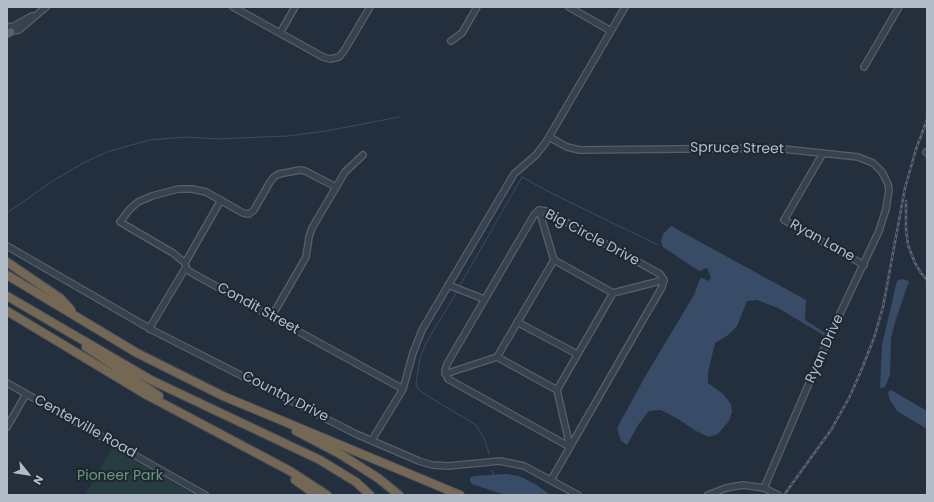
<!DOCTYPE html>
<html>
<head>
<meta charset="utf-8">
<style>
	body { margin:0 }
	#map { position:relative; width:934px; height:502px; overflow:hidden; background:#242f3e; font-family:Poppins,sans-serif }
	canvas { display:block }
	.frame { position:absolute; inset:0; border:8px solid #b4bcc9; pointer-events:none }
	.north { position:absolute; left:8px; top:454px; width:40px; height:40px; -webkit-text-stroke:3px #1d2633; paint-order:stroke; rotate:120deg; font-size:11px; font-weight:700; line-height:16px; text-align:center; color:#b4bcc9 }
	.north::after { content:''; display:block; margin:auto; width:14px; height:18px; background:#b4bcc9; clip-path:polygon(50% 0,100% 100%,50% 72%,0 100%) }
</style>
</head>
<body>
<div id="map">
<canvas width="934" height="502"></canvas>
<div class="frame"></div>
<div class="north">N</div>
</div>
<script>
const context = document.querySelector('canvas').getContext('2d');
context.lineJoin = 'round';
function fillPath(path, color) { context.fillStyle = color; context.fill(path, 'evenodd'); }
const shape = rows => new Path2D(rows.map(r => 'M' + r).join(''));
function strokePath(path, color, width, dash) { context.strokeStyle = color; context.lineWidth = width; context.lineCap = dash ? 'butt' : 'round'; context.setLineDash(dash || []); context.stroke(path); }
function label(font, color, halo, rows, align = 'center') {
  context.font = font + ' Poppins,sans-serif'; context.lineWidth = 4; context.setLineDash([]); context.textBaseline = 'middle'; context.strokeStyle = halo; context.fillStyle = color; for (const [text, x, y, turn = 0] of rows) {
    context.save(); context.translate(x, y); context.rotate((+turn || 0) * Math.PI / 180); context.textAlign = isNaN(turn) ? turn : align; if (halo) context.strokeText(text, 0, 0); context.fillText(text, 0, 0); context.restore();
  }
}
const green = shape([
	[112,448,195,495,85,495]
]);
const water = shape([
	[671,226,806,300,805,320,827,334,825,336,778,308,757,300,747,301,737,326,728,335,715,343,708,372,708,383,723,394,731,404,732,412,729,421,718,434,709,437,696,431,678,419,661,410,649,411,638,425,627,445,621,441,617,428,646,375,694,295,700,279,702,278,709,281,711,277,707,268,699,271,663,247,661,242,663,234],
	[901,279,909,281,895,322,891,338,890,375,885,387,880,388,882,345,897,281],
	[891,390,927,411,927,429,897,411,890,400,888,392],
	[507,474,519,476,535,484,551,495,505,495,472,484,470,481,470,478,473,476]
]);
const stream = shape([
	[7,213,51,182,85,162,107,152,149,140,187,137,216,139,287,136,326,131,399,117],
	[459,287,522,177,553,194,658,245],
	[457,292,427,341,420,358,416,384,418,389,426,395,476,425,484,438,489,454],
	[492,470,494,475]
]);
const minor = shape([
	[233,7,323,57,330,59,339,57,344,51,370,7],
	[569,7,611,31],
	[7,27,14,26,32,16],
	[8,32,19,30,46,7],
	[280,33,295,7],
	[451,41,462,33,477,7],
	[864,67,899,7],
	[549,137,567,147,580,150,774,148,858,157,873,163,882,172,888,184,889,190,886,209,879,231,828,339,764,488],
	[926,152,927,153],
	[823,153,784,220,864,265],
	[336,187,305,171,300,170,279,174,274,177,270,182,254,210,249,214,243,213,206,192,192,189,178,189,152,196,138,202,129,210,120,222,173,253,185,263,186,269,192,273,403,389],
	[539,210,554,260,613,293,664,280],
	[7,246,154,331,356,434,419,461,432,465,448,466,500,461,524,466,578,495],
	[185,263,221,200],
	[448,285,484,299],
	[272,316,306,257,309,237,312,228,345,172,363,155],
	[517,322,577,354],
	[149,329,186,267],
	[497,357,557,390],
	[445,374,497,357,554,260],
	[7,383,205,495],
	[7,427,26,394],
	[372,440,403,389,413,353,422,330,514,174,536,155,546,142,625,7],
	[570,447,557,390,613,293],
	[551,480,662,287,664,280,660,274,546,211,539,210,534,215,447,364,445,371,448,379,570,447],
	[708,495,726,488,743,485,764,488,778,495]
]);
const major = shape([
	[7,34,11,32]
]);
const highway = shape([
	[7,262,60,298,71,310],
	[7,275,137,353,223,396,460,495],
	[7,296,151,380,320,460,356,482,370,495],
	[7,311,145,394,290,471,327,495],
	[86,347,159,396],
	[296,431,340,454,378,478,399,495],
	[295,480,316,495]
]);
const rail = shape([
	[906,201,906,229,908,245,915,263,921,273,927,280],
	[784,495,831,430,849,398,861,371,874,338,883,307,905,188,916,149,927,120]
]);
const streetNames = [
	["Spruce Street",737,149,1],
	["Big Circle Drive",592,238,28],
	["Ryan Lane",822,241,29],
	["Condit Street",258,309,29],
	["Ryan Drive",825,349,-66],
	["Country Drive",285,397,27],
	["Centerville Road",85,427,29]
];
const parkNames = [
	["Pioneer Park",120,476]
];
fillPath(green, '#263c3f');
fillPath(water, '#394c67');
strokePath(stream, '#394c67', 1);
strokePath(minor, '#565f6c', 8);
strokePath(major, '#414a57', 9);
strokePath(highway, '#434c59', 10);
strokePath(minor, '#38414e', 5.5);
strokePath(major, '#56606e', 7);
strokePath(highway, '#746855', 8);
strokePath(rail, '#5a6575', 2.5);
strokePath(rail, '#1d2633', 1, [3]);
label('14px', '#b4bcc9', '#1d2633', streetNames);
label('14px', '#6b9a76', '#1d2633', parkNames);
</script>
</body>
</html>
